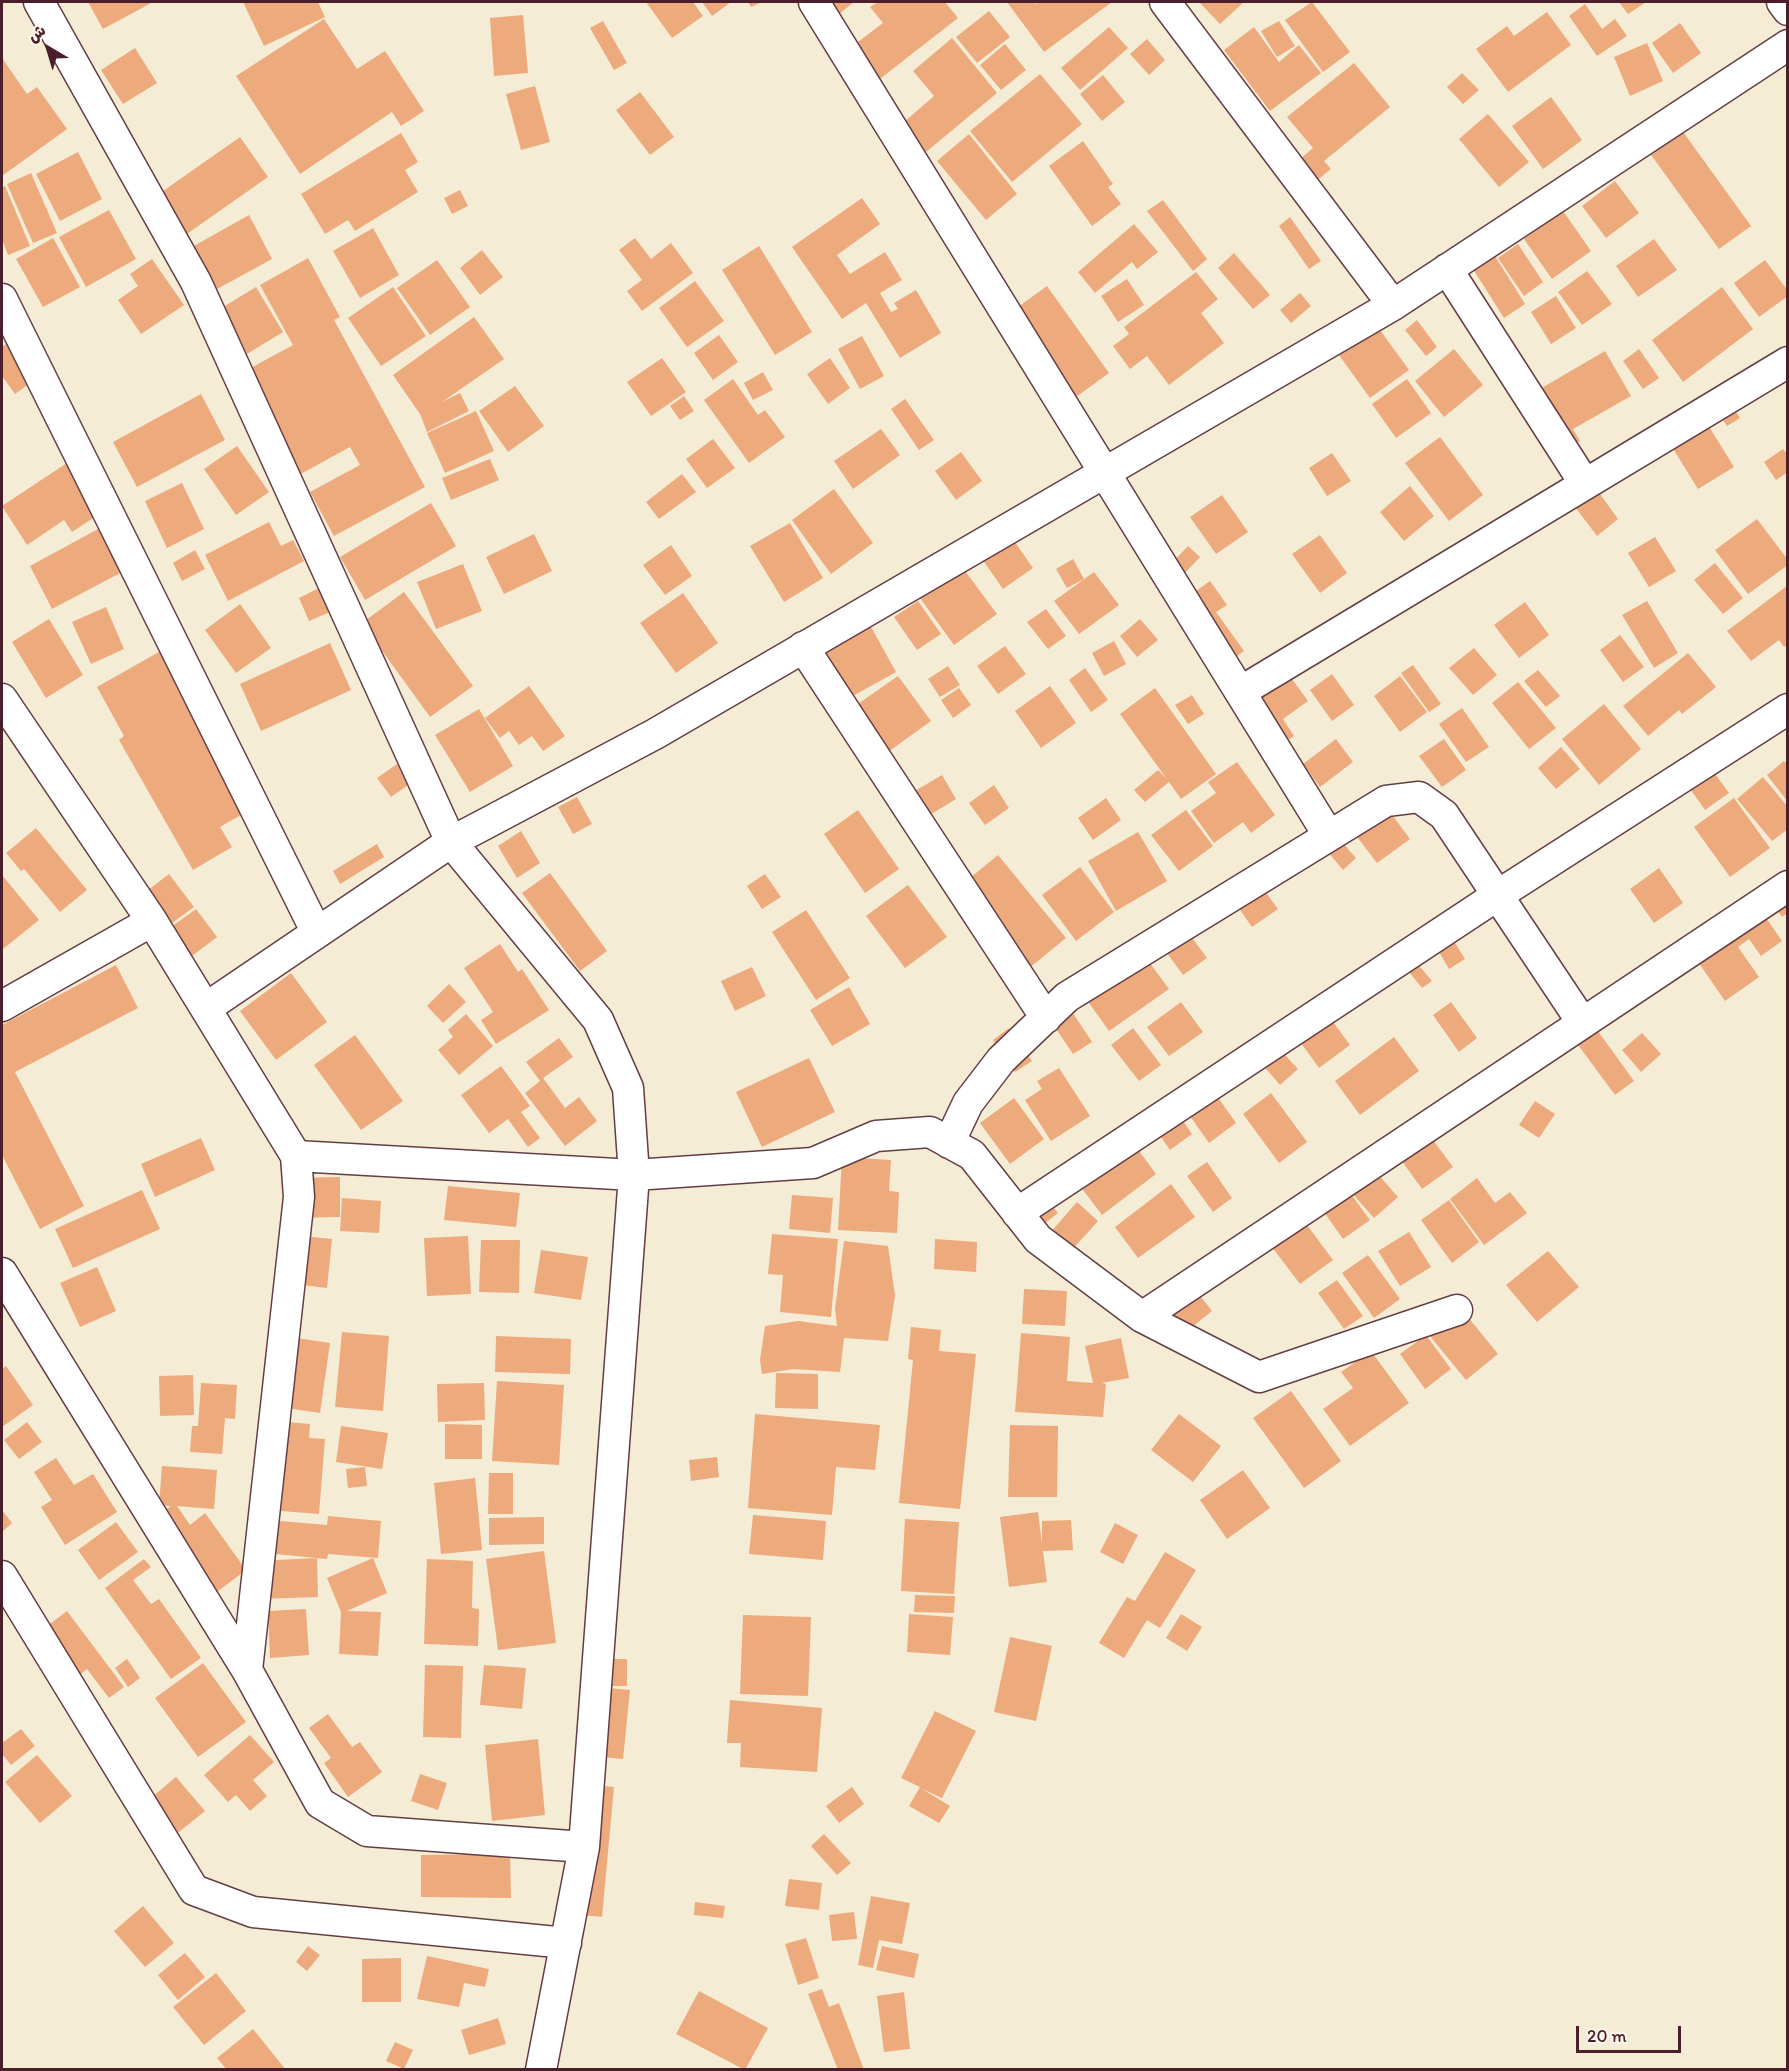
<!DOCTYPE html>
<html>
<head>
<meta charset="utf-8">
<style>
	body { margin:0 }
	#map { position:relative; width:1789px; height:2071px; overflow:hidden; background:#f5ecd6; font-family:Itim,"Playpen Sans Arabic",sans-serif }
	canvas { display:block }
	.frame { position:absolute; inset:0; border:3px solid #4a1f2b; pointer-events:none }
	.north { position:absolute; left:18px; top:18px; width:60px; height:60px; -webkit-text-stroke:4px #fbf7ec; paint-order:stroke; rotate:322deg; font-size:16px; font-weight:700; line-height:24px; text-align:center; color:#4a1f2b }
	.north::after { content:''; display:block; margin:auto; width:21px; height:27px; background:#4a1f2b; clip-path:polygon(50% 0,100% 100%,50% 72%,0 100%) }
	.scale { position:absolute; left:1576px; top:2026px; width:105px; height:27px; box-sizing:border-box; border:3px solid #4a1f2b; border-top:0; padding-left:8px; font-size:18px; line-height:21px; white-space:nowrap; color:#4a1f2b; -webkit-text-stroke:4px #fbf7ec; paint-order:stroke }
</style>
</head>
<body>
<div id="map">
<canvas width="1789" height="2071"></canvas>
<div class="frame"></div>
<div class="north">ش</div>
<div class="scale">20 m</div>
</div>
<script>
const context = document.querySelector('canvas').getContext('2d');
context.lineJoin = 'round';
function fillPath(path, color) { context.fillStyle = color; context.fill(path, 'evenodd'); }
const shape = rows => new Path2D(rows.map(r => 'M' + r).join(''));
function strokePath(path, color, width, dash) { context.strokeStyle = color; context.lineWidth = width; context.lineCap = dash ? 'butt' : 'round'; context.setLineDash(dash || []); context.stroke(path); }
const building = shape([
	[88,2,153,2,103,29],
	[243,2,318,2,325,17,264,46],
	[646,2,693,2,703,16,672,38],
	[702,2,731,2,712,16],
	[748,2,762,2,751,7],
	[819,2,854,2,833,19],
	[878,2,945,2,958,18,876,82,850,48,883,23,870,7],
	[1007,2,1034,2,1036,4,1039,2,1112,2,1044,52],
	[1199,2,1244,2,1220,24],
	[1312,2,1350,52,1323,72,1285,20],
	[1619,2,1646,2,1628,14],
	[1585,4,1602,29,1615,19,1627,36,1597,56,1569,16],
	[989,11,1010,37,977,63,956,37],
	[1547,12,1571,45,1508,92,1476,49,1507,26,1514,36],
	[523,15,528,73,494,76,490,18],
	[324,19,357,69,385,51,424,111,401,126,392,112,300,174,236,76],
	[603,21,627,63,614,70,590,28],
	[1279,21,1295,46,1277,57,1261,31],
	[1680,23,1701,53,1673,73,1652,43],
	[1109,27,1128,48,1080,90,1061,68],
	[1254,27,1279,62,1299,45,1321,73,1270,111,1224,50],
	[952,38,997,93,926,152,903,123,934,96,913,71],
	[1147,39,1165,60,1149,75,1130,54],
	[1647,43,1663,81,1630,96,1614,57],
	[1005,44,1026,70,1001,90,980,65],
	[135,48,157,83,123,104,101,70],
	[2,58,27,94,37,87,67,129,2,176],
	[1354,63,1390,107,1324,161,1331,169,1316,181,1299,160,1313,148,1287,117],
	[1462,73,1479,90,1463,104,1447,87],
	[1040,74,1082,124,1012,182,970,131],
	[1103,75,1125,102,1102,121,1080,94],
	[535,86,550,142,521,150,506,94],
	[640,92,674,137,650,155,616,110],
	[1551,97,1582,140,1543,169,1512,126],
	[1488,114,1529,162,1499,187,1459,139],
	[1681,129,1751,226,1719,249,1649,152],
	[401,133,418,162,405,170,418,192,355,231,348,220,325,234,301,194],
	[969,134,1017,194,986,220,937,161],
	[240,137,268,177,184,236,156,196],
	[1083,141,1113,184,1108,187,1121,204,1092,226,1049,166],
	[78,152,102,199,60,221,36,174],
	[31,173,57,233,33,243,7,184],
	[1615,181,1639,213,1606,238,1582,206],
	[5,186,30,246,8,255,2,239,2,187],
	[460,190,468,206,452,214,444,198],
	[862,198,880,224,837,255,850,274,885,252,902,280,880,293,891,312,898,309,894,303,916,290,941,333,900,358,866,303,842,319,792,247],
	[1163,200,1207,259,1193,271,1147,211],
	[109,210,136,259,86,287,59,237],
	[1563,211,1591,251,1552,279,1524,239],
	[249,215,272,259,208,294,185,251],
	[1290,217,1321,261,1309,269,1279,226],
	[1134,224,1158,252,1137,269,1132,262,1095,293,1078,272],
	[373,228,399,275,360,298,333,251],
	[53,238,80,287,43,307,16,259],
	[635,238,651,259,671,243,693,273,642,311,627,291,642,280,619,250],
	[1654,239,1677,270,1638,297,1616,266],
	[1518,244,1543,282,1524,296,1498,258],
	[759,246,812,332,775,355,722,270],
	[482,250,503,277,480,295,460,268],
	[1234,253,1270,295,1253,309,1218,268],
	[1495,256,1525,304,1504,318,1473,269],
	[308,258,340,317,334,320,425,487,334,536,310,492,360,465,350,447,297,476,247,370,293,345,260,285],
	[152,259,184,305,141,334,118,300,138,286,130,274],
	[437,260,470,307,430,335,397,288],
	[1765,260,1788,291,1788,296,1759,317,1734,283],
	[1587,271,1612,304,1582,325,1558,292],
	[1196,272,1218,299,1201,313,1224,343,1169,385,1147,356,1130,369,1113,346,1129,334,1124,327],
	[1127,279,1144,305,1118,322,1101,296],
	[695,281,724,321,687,347,659,308],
	[1047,286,1109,373,1058,410,996,323],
	[256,287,283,332,242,357,215,312],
	[393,287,426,336,381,366,348,318],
	[1722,287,1753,329,1683,382,1652,340],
	[1300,293,1311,306,1291,323,1280,310],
	[1556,296,1576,328,1551,344,1531,312],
	[1367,312,1409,370,1370,398,1328,340],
	[474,317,504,359,442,402,460,393,469,411,427,432,420,414,393,375],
	[1417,320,1437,347,1426,356,1405,330],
	[20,334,47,371,15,394,2,376,2,347],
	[719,335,738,362,713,380,694,353],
	[862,336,884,376,860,389,838,349],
	[1454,349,1483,385,1444,417,1415,381],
	[1639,349,1659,378,1643,389,1623,361],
	[1605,351,1631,396,1573,429,1580,441,1572,445,1540,389],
	[662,358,686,392,651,416,627,382],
	[830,358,850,388,828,404,807,374],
	[763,372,773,390,753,400,744,383],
	[733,379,758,415,765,410,785,437,749,463,704,400],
	[1407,379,1431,413,1396,438,1372,404],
	[515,386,544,426,508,452,479,411],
	[1724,393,1740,418,1727,426,1711,401],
	[201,394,225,440,137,487,113,442],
	[684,396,694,411,680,420,670,406],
	[905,399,934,440,919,450,891,409],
	[476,411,494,451,445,473,427,433],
	[1703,417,1734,467,1698,489,1667,439],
	[881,429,900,455,853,489,834,461],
	[1440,437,1483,495,1449,521,1405,463],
	[713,439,735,468,707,488,686,459],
	[237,446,269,492,236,515,204,469],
	[1783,449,1788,455,1788,472,1776,480,1764,462],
	[961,452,982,481,956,500,935,471],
	[1332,453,1351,481,1327,496,1309,468],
	[79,455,113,505,72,532,64,520,27,545,2,506],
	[490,459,499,480,451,500,442,478],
	[682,474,696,492,659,519,646,502],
	[182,483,204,529,167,548,145,501],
	[1592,483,1618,519,1597,536,1569,499],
	[1410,486,1434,516,1404,541,1380,512],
	[834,489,873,543,831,574,792,520],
	[1222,495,1248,532,1216,554,1190,517],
	[431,503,456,546,365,600,340,557],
	[120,517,143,561,52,609,30,566],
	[1757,519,1788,560,1788,565,1748,594,1715,550],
	[269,522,281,546,293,540,304,561,228,601,205,555],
	[790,523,823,578,784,602,750,546],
	[534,534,552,571,504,594,486,557],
	[1320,535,1347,573,1320,593,1292,554],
	[1655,537,1676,571,1649,587,1628,553],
	[1012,538,1033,568,1003,589,982,559],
	[671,545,692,576,665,595,643,565],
	[1188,546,1200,557,1183,575,1171,564],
	[195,550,205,569,182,581,173,563],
	[954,556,997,614,954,645,912,587],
	[1073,559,1084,579,1067,588,1056,569],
	[1715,563,1743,598,1723,614,1694,580],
	[463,564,482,611,436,629,417,582],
	[1094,572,1119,605,1079,634,1054,601],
	[1210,581,1227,605,1216,612,1244,651,1228,663,1183,600],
	[1788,585,1788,645,1784,647,1779,640,1751,661,1727,631],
	[319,588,330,612,309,621,299,598],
	[404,592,473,686,430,717,362,623],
	[683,593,718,643,676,673,640,623],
	[918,601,941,634,917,650,894,617],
	[1647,601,1678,653,1654,668,1622,615],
	[1525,602,1549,635,1519,658,1494,625],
	[240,604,271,648,236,673,205,630],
	[106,607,124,649,91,664,72,622],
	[860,607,896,672,844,701,808,635],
	[1046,609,1066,636,1048,649,1027,622],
	[49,619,83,675,46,698,12,642],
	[1140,619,1158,640,1137,657,1120,636],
	[1620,635,1644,667,1623,682,1600,650],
	[180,640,267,800,220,827,232,847,193,870,119,740,124,736,97,687],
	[1114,641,1126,664,1104,676,1092,653],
	[330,643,351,690,261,731,240,684],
	[1005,646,1026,674,998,694,977,666],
	[1474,648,1497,675,1473,695,1449,668],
	[1688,653,1716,687,1682,714,1679,710,1648,736,1623,706],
	[1413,665,1441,704,1429,712,1401,673],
	[948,666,960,685,940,697,928,679],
	[1085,668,1108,700,1091,712,1069,680],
	[1538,670,1560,696,1546,707,1524,681],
	[1286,671,1308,701,1283,719,1294,736,1288,740,1255,693],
	[1332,674,1354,705,1332,721,1310,690],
	[898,676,931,721,888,752,855,706],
	[1400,676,1427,712,1400,732,1374,696],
	[1518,682,1556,728,1529,749,1492,703],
	[529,686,565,736,543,751,532,736,519,745,509,731,500,738,485,718],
	[1050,686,1076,723,1041,748,1015,711],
	[959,688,971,705,953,718,941,700],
	[1155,688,1216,774,1181,799,1169,782,1145,802,1134,790,1158,770,1166,778,1120,714],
	[1192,695,1204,714,1188,724,1175,705],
	[1604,704,1641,749,1599,785,1562,739],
	[1462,708,1489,747,1466,762,1439,724],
	[479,709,513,766,470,792,435,735],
	[1336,739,1353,762,1320,787,1303,764],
	[1444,739,1466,770,1442,787,1419,756],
	[1561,747,1580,769,1556,789,1538,768],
	[1702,756,1729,793,1705,810,1679,773],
	[1784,761,1788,765,1788,802,1767,775],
	[1237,762,1275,815,1251,833,1243,822,1214,843,1191,811,1216,793,1208,782],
	[397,764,411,783,391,797,377,778],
	[942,775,956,799,928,816,913,792],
	[1763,777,1788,807,1788,829,1772,841,1737,799],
	[994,785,1009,808,985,825,969,803],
	[1378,796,1410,839,1377,863,1345,821],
	[577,797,592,824,573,834,558,807],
	[1106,798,1121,820,1093,840,1078,818],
	[1734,798,1770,848,1730,877,1694,827],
	[858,810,899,869,865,893,824,834],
	[1186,810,1213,846,1179,871,1151,835],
	[36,828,87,890,60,912,24,869,21,871,6,853],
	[521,831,540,863,517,878,498,846],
	[1138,832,1167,881,1116,911,1088,861],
	[1335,834,1356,858,1343,870,1322,845],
	[377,844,384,857,340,884,333,871],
	[998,855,1066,938,1028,969,959,887],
	[1080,867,1114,912,1076,941,1042,895],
	[1659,868,1683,903,1654,923,1630,889],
	[1251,872,1278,909,1252,927,1226,890],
	[550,873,607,951,580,971,522,893],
	[169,874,194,907,168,926,144,893],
	[765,874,781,897,762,909,747,886],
	[2,875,39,920,3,949,2,947],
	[908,885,947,937,905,968,866,916],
	[1788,898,1788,913,1782,917,1769,899],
	[196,909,217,937,192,956,171,927],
	[1760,909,1782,941,1761,956,1749,939,1738,947,1759,977,1725,1001,1694,956],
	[806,910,850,978,816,1000,772,932],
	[1182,924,1207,958,1183,975,1158,941],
	[1454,941,1465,959,1449,969,1438,950],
	[500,944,518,972,522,969,549,1010,496,1044,481,1020,493,1012,464,968],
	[1141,951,1169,989,1109,1031,1082,993],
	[1409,954,1432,981,1422,988,1400,961],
	[116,965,138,1008,15,1072,84,1206,40,1229,2,1155,2,1025],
	[752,967,766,996,735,1011,721,981],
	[291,973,327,1022,276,1060,240,1011],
	[449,984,466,1002,443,1023,427,1006],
	[849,987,870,1024,832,1046,810,1010],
	[1065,1001,1092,1042,1073,1054,1046,1014],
	[1181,1002,1203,1032,1169,1056,1147,1027],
	[1451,1002,1477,1038,1459,1052,1433,1015],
	[466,1014,493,1046,459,1075,438,1050,453,1037,448,1030],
	[1328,1015,1350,1045,1319,1068,1286,1022],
	[1590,1020,1634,1081,1615,1095,1570,1034],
	[1009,1028,1032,1061,1015,1072,993,1040],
	[1133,1028,1161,1065,1139,1081,1111,1045],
	[1642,1033,1661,1054,1641,1072,1622,1050],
	[355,1035,403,1101,361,1130,314,1065],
	[1394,1037,1419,1071,1360,1115,1335,1081],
	[559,1038,573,1057,543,1078,565,1108,579,1097,597,1121,565,1146,525,1093,540,1081,526,1062],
	[1271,1040,1298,1069,1280,1085,1254,1055],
	[809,1058,835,1112,762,1147,736,1092],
	[501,1066,530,1106,521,1112,540,1138,528,1147,508,1119,489,1133,461,1095],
	[1059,1068,1090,1116,1051,1141,1025,1100,1042,1089,1037,1081],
	[1203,1076,1236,1123,1209,1143,1175,1095],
	[1271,1093,1307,1142,1279,1163,1243,1114],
	[1014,1098,1044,1139,1010,1164,980,1123],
	[1170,1101,1192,1134,1170,1150,1147,1117],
	[1535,1101,1555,1114,1539,1138,1519,1125],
	[1424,1128,1453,1167,1422,1189,1394,1150],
	[201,1138,215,1170,155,1197,141,1164],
	[1134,1144,1156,1174,1102,1215,1065,1166],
	[842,1157,891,1160,889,1191,899,1192,897,1233,838,1230],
	[1207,1162,1232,1198,1213,1212,1187,1176],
	[1375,1171,1398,1197,1374,1218,1351,1192],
	[340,1177,340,1217,294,1218,293,1178],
	[1477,1178,1495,1203,1510,1192,1527,1213,1484,1245,1450,1199],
	[1171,1184,1195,1217,1138,1258,1115,1227],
	[448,1186,520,1193,516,1227,444,1220],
	[1345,1186,1370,1220,1343,1239,1319,1205],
	[142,1190,160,1229,73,1268,55,1229],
	[792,1195,833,1198,830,1233,789,1229],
	[1043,1195,1058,1213,1040,1227,1026,1208],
	[342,1198,381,1201,379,1233,340,1231],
	[1449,1200,1479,1242,1452,1263,1421,1220],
	[1077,1202,1098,1221,1071,1251,1050,1233],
	[1292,1205,1333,1260,1300,1284,1259,1230],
	[1409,1232,1431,1267,1400,1286,1378,1251],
	[772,1234,838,1239,831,1317,780,1312,783,1275,768,1274],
	[291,1235,332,1239,327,1288,286,1283],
	[468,1236,471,1294,427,1296,424,1238],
	[935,1239,977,1242,976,1272,934,1269],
	[481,1240,520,1240,519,1293,479,1292],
	[844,1241,888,1246,895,1296,888,1341,844,1338,840,1372,793,1369,762,1374,760,1360,765,1326,798,1321,837,1326,835,1309],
	[541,1250,588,1257,581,1300,534,1293],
	[1548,1251,1579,1287,1537,1322,1506,1285],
	[1368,1255,1400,1299,1374,1318,1342,1273],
	[97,1267,116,1311,80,1327,60,1283],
	[1337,1280,1363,1316,1344,1329,1318,1293],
	[1190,1283,1212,1311,1182,1335,1160,1308],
	[1024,1289,1067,1291,1065,1326,1022,1324],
	[1463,1311,1498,1354,1466,1380,1415,1318],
	[911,1327,941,1330,939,1351,976,1354,960,1509,899,1503,913,1360,908,1359],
	[342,1332,389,1336,383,1411,335,1407],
	[1021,1333,1070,1337,1067,1381,1093,1383,1085,1346,1121,1338,1129,1378,1102,1383,1106,1384,1103,1417,1015,1412],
	[1426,1335,1451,1369,1425,1389,1400,1354],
	[496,1336,571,1339,570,1374,495,1372],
	[290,1337,330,1343,320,1413,280,1407],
	[1371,1351,1409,1403,1350,1446,1323,1409,1353,1388,1341,1372],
	[6,1366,33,1405,2,1427,2,1369],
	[776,1373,818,1374,818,1409,775,1408],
	[193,1375,194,1415,160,1416,159,1376],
	[497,1381,564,1385,559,1465,492,1461],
	[201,1383,237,1385,235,1419,225,1418,222,1454,190,1452,192,1426,198,1426],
	[484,1383,485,1420,438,1422,437,1384],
	[1291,1391,1341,1461,1304,1488,1253,1418],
	[755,1414,880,1425,875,1470,836,1467,832,1515,748,1508],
	[1179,1414,1221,1446,1193,1482,1151,1450],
	[275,1421,310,1424,309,1438,325,1439,319,1514,268,1510],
	[27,1422,42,1442,19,1459,4,1440],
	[445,1424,482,1425,482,1459,445,1459],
	[1010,1425,1058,1426,1057,1497,1008,1497],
	[341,1426,388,1433,382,1469,336,1462],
	[717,1457,719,1477,691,1481,689,1460],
	[56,1458,74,1485,93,1474,117,1512,65,1545,41,1507,52,1500,34,1472],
	[162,1466,217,1470,214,1509,177,1506,190,1525,205,1513,246,1570,209,1598,152,1519,171,1506,159,1505],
	[365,1467,367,1486,348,1488,346,1469],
	[1243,1470,1270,1508,1227,1539,1200,1500],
	[489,1473,513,1473,513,1514,488,1514],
	[475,1478,482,1550,441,1554,434,1483],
	[2,1510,12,1523,2,1532],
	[1038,1512,1042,1544,1042,1521,1071,1520,1073,1550,1043,1551,1047,1582,1009,1587,1000,1517],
	[753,1515,826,1521,823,1560,749,1554],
	[328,1516,381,1521,378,1558,328,1554,327,1559,265,1553,268,1520,327,1525],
	[544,1517,544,1544,489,1545,489,1518],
	[905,1519,959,1522,954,1594,901,1591],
	[116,1522,138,1552,99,1580,78,1550],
	[1115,1523,1138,1535,1123,1564,1100,1552],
	[544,1551,556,1643,498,1650,486,1559],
	[1165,1552,1196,1570,1160,1628,1147,1620,1124,1658,1099,1643,1127,1597,1135,1601],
	[317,1558,318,1597,258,1599,257,1561],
	[373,1558,387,1593,347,1611,381,1612,378,1656,339,1654,341,1612,327,1578],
	[144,1559,151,1567,133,1580,151,1604,159,1599,201,1658,171,1679,105,1588],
	[427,1559,473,1561,472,1608,479,1609,478,1646,424,1644],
	[915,1595,955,1596,954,1613,914,1612],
	[306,1609,309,1655,270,1658,268,1611],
	[67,1611,124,1687,109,1698,87,1669,73,1680,38,1633],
	[909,1614,953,1617,950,1655,907,1652],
	[1181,1614,1202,1627,1187,1651,1166,1638],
	[743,1615,811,1617,808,1696,740,1694],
	[1010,1637,1052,1646,1036,1721,994,1712],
	[127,1659,140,1678,128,1687,115,1668],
	[603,1659,627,1659,627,1686,603,1686],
	[203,1663,246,1722,198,1757,155,1698],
	[425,1665,463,1666,461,1738,423,1737],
	[484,1665,526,1668,522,1709,480,1705],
	[597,1687,630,1690,623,1759,590,1756],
	[730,1700,822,1708,817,1772,740,1767,741,1743,727,1743],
	[935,1711,976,1731,942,1798,922,1789,950,1806,939,1823,909,1806,920,1787,901,1778],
	[328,1714,352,1747,360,1742,382,1772,348,1797,324,1763,331,1758,309,1728],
	[21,1729,35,1746,11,1765,2,1754,2,1743],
	[250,1735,274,1762,253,1780,267,1796,250,1811,236,1795,228,1802,204,1775],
	[538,1739,545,1815,492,1821,485,1745],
	[37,1755,72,1796,40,1823,5,1782],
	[420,1774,447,1783,438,1810,411,1801],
	[176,1777,205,1811,174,1836,146,1802],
	[583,1784,614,1787,602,1917,571,1914],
	[852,1787,864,1804,839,1823,826,1806],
	[824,1834,851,1863,837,1875,811,1846],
	[510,1854,511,1898,421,1897,421,1855],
	[789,1879,822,1883,819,1910,785,1906],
	[871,1896,910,1903,902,1944,879,1940,873,1968,858,1965],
	[695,1902,725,1906,723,1918,694,1915],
	[143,1906,174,1943,145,1967,114,1931],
	[854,1912,857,1939,832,1941,829,1915],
	[806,1938,819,1978,798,1985,785,1944],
	[308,1946,320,1955,307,1971,296,1962],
	[882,1946,919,1954,914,1978,876,1970],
	[185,1953,205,1977,178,2000,158,1975],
	[427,1956,489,1969,485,1987,464,1983,459,2007,417,1999],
	[401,1958,401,2002,362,2002,362,1959],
	[216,1973,246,2011,204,2045,173,2007],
	[822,1989,829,2007,839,2003,864,2070,838,2070,808,1994],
	[699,1991,768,2028,745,2070,676,2034],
	[904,1992,910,2049,884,2052,877,1996],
	[498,2018,506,2044,469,2055,461,2030],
	[253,2029,286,2070,227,2070,217,2058],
	[395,2042,413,2050,404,2069,386,2061]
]);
const street = shape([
	[39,2,196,282,451,842,598,1020,628,1088,634,1175,584,1847,541,2070],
	[814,2,1329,836],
	[1165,2,1393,305],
	[1782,2,1788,10],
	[1447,269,1585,484],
	[2,299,317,933],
	[803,647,1046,1018],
	[1240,692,1788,362],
	[2,699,152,921,296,1156,299,1197,247,1670],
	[2,1006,152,921],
	[206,1008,451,842,655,734,1393,305,1788,45],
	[949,1143,968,1103,1001,1060,1067,997,1386,801,1419,797,1444,815,1582,1022],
	[296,1156,634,1175,813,1163,876,1136,930,1132,972,1155,1038,1239,1142,1317,1259,1377,1457,1310],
	[1017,1213,1498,895,1788,709],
	[2,1273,247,1670,320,1803,367,1831,584,1847],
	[1142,1317,1788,886],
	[2,1576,194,1890,253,1912,566,1943]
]);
fillPath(building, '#edaa7d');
strokePath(street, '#643e45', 33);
strokePath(street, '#fff', 30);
</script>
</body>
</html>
